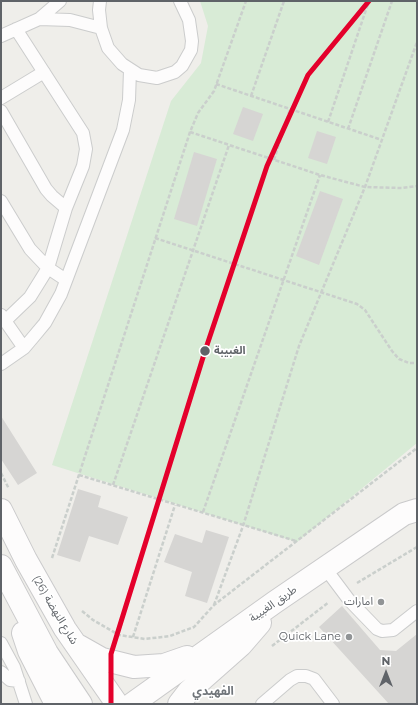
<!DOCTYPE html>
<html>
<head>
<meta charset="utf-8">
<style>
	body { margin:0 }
	#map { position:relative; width:418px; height:705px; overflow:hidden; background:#efeeea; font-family:Montserrat,sans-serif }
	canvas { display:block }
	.frame { position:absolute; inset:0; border:2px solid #5f6368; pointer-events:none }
	.north { position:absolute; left:366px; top:653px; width:40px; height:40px; -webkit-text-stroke:3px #fff; paint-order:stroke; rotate:0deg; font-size:11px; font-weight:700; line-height:16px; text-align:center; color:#5f6368 }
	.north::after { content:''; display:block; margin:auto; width:14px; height:18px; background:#5f6368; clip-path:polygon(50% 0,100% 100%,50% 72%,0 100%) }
</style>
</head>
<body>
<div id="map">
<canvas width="418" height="705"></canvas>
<div class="frame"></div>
<div class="north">N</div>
</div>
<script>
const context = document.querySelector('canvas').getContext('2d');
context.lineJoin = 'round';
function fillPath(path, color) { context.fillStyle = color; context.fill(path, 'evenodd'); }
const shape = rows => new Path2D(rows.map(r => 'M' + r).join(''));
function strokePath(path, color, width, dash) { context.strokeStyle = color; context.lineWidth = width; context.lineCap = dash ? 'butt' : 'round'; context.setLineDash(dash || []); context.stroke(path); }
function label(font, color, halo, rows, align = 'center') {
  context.font = font + ' Montserrat,"Noto Sans Arabic",sans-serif'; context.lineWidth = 3.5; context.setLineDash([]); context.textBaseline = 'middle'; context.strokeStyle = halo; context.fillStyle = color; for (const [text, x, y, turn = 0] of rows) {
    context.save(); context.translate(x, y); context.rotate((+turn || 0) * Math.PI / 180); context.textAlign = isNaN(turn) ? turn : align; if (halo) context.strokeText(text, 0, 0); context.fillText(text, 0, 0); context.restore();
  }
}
const green = shape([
	[200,1,417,1,417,443,297,542,52,465,171,101,201,63,208,26]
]);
const building = shape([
	[243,107,263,114,253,141,233,134],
	[317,131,336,137,327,164,308,158],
	[194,152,217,159,197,226,174,219],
	[320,191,343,199,319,265,296,256],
	[1,416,37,473,18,485,1,459],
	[78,489,101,496,98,507,128,517,118,545,89,536,80,562,57,555],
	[206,530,229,537,207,603,185,596,192,572,164,562,175,534,202,543],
	[342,606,380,650,396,651,417,634,417,704,389,704,319,627]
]);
const path = shape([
	[216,84,382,140],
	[251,96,284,1],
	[328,122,369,1],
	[348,129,392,1],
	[190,132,320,175,365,187,402,188,417,186],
	[274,160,290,109],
	[155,238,357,304,365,310,392,351,399,359,409,363,417,363],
	[1,473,9,489],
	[79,475,296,541],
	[113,485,229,145],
	[203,512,320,175],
	[52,558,190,132,198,113,214,91,246,1],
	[357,583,417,547],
	[214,605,243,526,299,346,365,187,417,42],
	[82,611,93,620,119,635,145,639,170,636,194,627,214,605,417,448],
	[133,637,175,505],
	[272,646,329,602]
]);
const lane = shape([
	[100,1,99,10,101,28,108,48,122,64,139,75,157,78,175,72,182,66,191,50,192,41,189,20,180,1],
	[39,19,70,20,101,28],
	[1,36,39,19,60,1],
	[1,98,44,72],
	[1,111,46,189,52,196,66,208],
	[1,201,30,249,48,268,66,280],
	[1,315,24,348],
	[5,321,30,297,48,268,66,208,83,166,86,149,83,133,16,29],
	[1,364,24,348,35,335,45,323,61,294,123,130,129,100,130,70],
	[325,568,349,600,377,629,382,631,393,630,417,611],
	[1,643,14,667,26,704],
	[1,672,10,680,19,681],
	[262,704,290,680,297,676,306,676,314,679,333,704]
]);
const secondary = shape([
	[1,510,26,560,65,629,117,704],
	[1,566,47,653,81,704],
	[23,633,29,651,56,704],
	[79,646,102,659,134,667,164,665,187,657],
	[132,704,275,602,404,514,417,510],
	[179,704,189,691,241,645,260,623]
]);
const metro1 = shape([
	[111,704,111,654,205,351,267,166,308,75,369,1]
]);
const markers = [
	[205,351,5.5,"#5f6368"],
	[381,602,4,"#919496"],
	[349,637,4,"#919496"]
];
const stopNames = [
	["الغبيبة",214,351]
];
const poiNames = [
	["امارات",373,602],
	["Quick Lane",341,637]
];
const streetNames = [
	["طريق الغبيبة",273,604,-35],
	["شارع النهضة (26)",55,610,59]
];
const neighbourhoodNames = [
	["الفهيدي",213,691]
];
fillPath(green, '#d8ebd6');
fillPath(building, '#d6d5d3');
strokePath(lane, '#cbcccc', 14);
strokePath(secondary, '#cacacb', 24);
strokePath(path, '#cacfcc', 2.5, [4, 2]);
strokePath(lane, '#fdfcfc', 12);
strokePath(secondary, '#fdfcfc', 22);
strokePath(metro1, '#e4002b', 5);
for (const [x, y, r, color] of markers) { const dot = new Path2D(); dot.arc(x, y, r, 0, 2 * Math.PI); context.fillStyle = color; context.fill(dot); strokePath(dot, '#fff', 1.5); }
label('bold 11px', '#5f6368', '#fff', stopNames, 'left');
label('11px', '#5f6368', '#fff', poiNames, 'right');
label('11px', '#5f6368', '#fff', streetNames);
label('bold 12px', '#70757a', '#fff', neighbourhoodNames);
</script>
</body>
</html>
